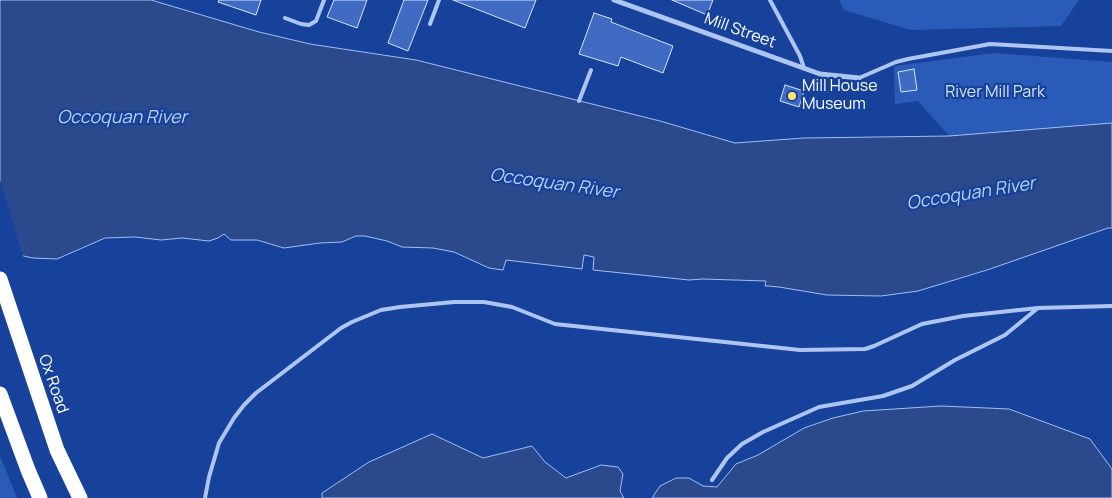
<!DOCTYPE html>
<html>
<head>
<meta charset="utf-8">
<style>
	body { margin:0 }
	canvas { display:block; background:#17429b }
</style>
</head>
<body>
<canvas width="1112" height="498"></canvas>
<script>
const context = document.querySelector('canvas').getContext('2d');
context.lineJoin = 'round';
function fillPath(path, color) { context.fillStyle = color; context.fill(path, 'evenodd'); }
const shape = rows => new Path2D(rows.map(r => 'M' + r).join(''));
function strokePath(path, color, width, dash) { context.strokeStyle = color; context.lineWidth = width; context.lineCap = dash ? 'butt' : 'round'; context.setLineDash(dash || []); context.stroke(path); }
function label(font, color, halo, rows, align = 'center') {
  context.font = font + ' Manrope,sans-serif'; context.lineWidth = 4.5; context.setLineDash([]); context.textBaseline = 'middle'; context.strokeStyle = halo; context.fillStyle = color; for (const [text, x, y, turn = 0] of rows) {
    context.save(); context.translate(x, y); context.rotate((+turn || 0) * Math.PI / 180); context.textAlign = isNaN(turn) ? turn : align; if (halo) context.strokeText(text, 0, 0); context.fillText(text, 0, 0); context.restore();
  }
}
const green = shape([
	[839,0,1079,0,1061,26,911,30,844,10],
	[994,53,1112,62,1112,123,949,136,918,101,895,104,894,66],
	[0,456,17,498,0,498]
]);
const water = shape([
	[0,0,151,0,259,32,310,44,416,60,660,121,735,143,804,138,949,136,1112,123,1112,228,1108,228,987,270,918,291,881,296,827,295,779,287,768,286,765,286,766,281,703,279,689,280,593,270,594,257,584,255,582,269,506,260,503,270,489,268,454,252,433,248,402,247,387,241,365,236,356,236,342,242,320,243,284,248,257,240,231,240,224,234,218,238,209,241,182,238,161,240,135,237,105,238,57,259,33,258,0,251,0,0],
	[941,406,1009,409,1090,439,1112,469,1112,498,652,498,660,486,676,478,689,478,703,486,717,487,736,464,758,455,804,428,833,418,863,411,941,406],
	[432,434,483,458,532,446,545,462,566,478,601,465,618,467,623,474,620,491,624,498,322,498,322,493,369,462,432,434]
]);
const pier = shape([
	[0,180,24,259,0,253]
]);
const building = shape([
	[219,0,261,0,256,15,218,2,219,0],
	[334,0,367,0,357,28,327,17,334,0],
	[404,0,428,0,408,51,388,43,404,0],
	[453,0,536,0,525,28,453,0],
	[672,0,713,0,707,15,672,0],
	[594,13,612,19,611,22,673,46,663,73,621,57,618,66,579,54,594,13],
	[914,69,917,90,901,92,898,72,914,69],
	[785,85,804,91,799,107,780,101,785,85]
]);
const lane = shape([
	[770,0,800,56,804,68],
	[285,18,301,24,309,25,316,21,324,0],
	[430,24,439,0],
	[859,78,896,62,908,59,990,44,1112,51],
	[579,101,591,70],
	[712,480,727,458,742,444,763,432,819,407,883,396,912,386,955,360,1005,335,1038,308],
	[205,498,209,477,219,443,234,418,244,405,256,393,341,328,352,322,381,310,400,307,454,302,484,302,512,307,555,324,800,350,865,349,874,346,922,324,963,316,1038,308,1112,306]
]);
const street = shape([
	[614,0,820,74,859,78]
]);
const highway = shape([
	[0,279,57,450,80,498],
	[0,394,28,470,40,498]
]);
const markers = [
	[792,96,5,"#ffe66f"]
];
const streetNames = [
	["Mill Street",740,31,20],
	["Ox Road",53,384,71]
];
const poiNames = [
	["Mill House",802,87],
	["Museum",802,105]
];
const parkNames = [
	["River Mill Park",995,93]
];
const waterNames = [
	["Occoquan River",122,118],
	["Occoquan River",554,184,8],
	["Occoquan River",971,194,-9]
];
fillPath(green, '#2b5bb9');
fillPath(water, '#2a4a8d');
strokePath(water, '#a0bef4', 1);
fillPath(pier, '#17429b');
fillPath(building, '#406bc2');
strokePath(building, '#d5e3fc', 1);
strokePath(lane, '#aec5f2', 4);
strokePath(street, '#aec5f2', 5);
strokePath(highway, '#fff', 15);
for (const [x, y, r, color] of markers) { const dot = new Path2D(); dot.arc(x, y, r, 0, 2 * Math.PI); context.fillStyle = color; context.fill(dot); strokePath(dot, '#17429b', 2); }
label('16px', '#fff', '#17429b', streetNames);
label('16px', '#fff', '#17429b', poiNames, 'left');
label('16px', '#d5e3fc', '#17429b', parkNames);
label('italic 18px', '#bad0f8', '#17429b', waterNames);
</script>
</body>
</html>
